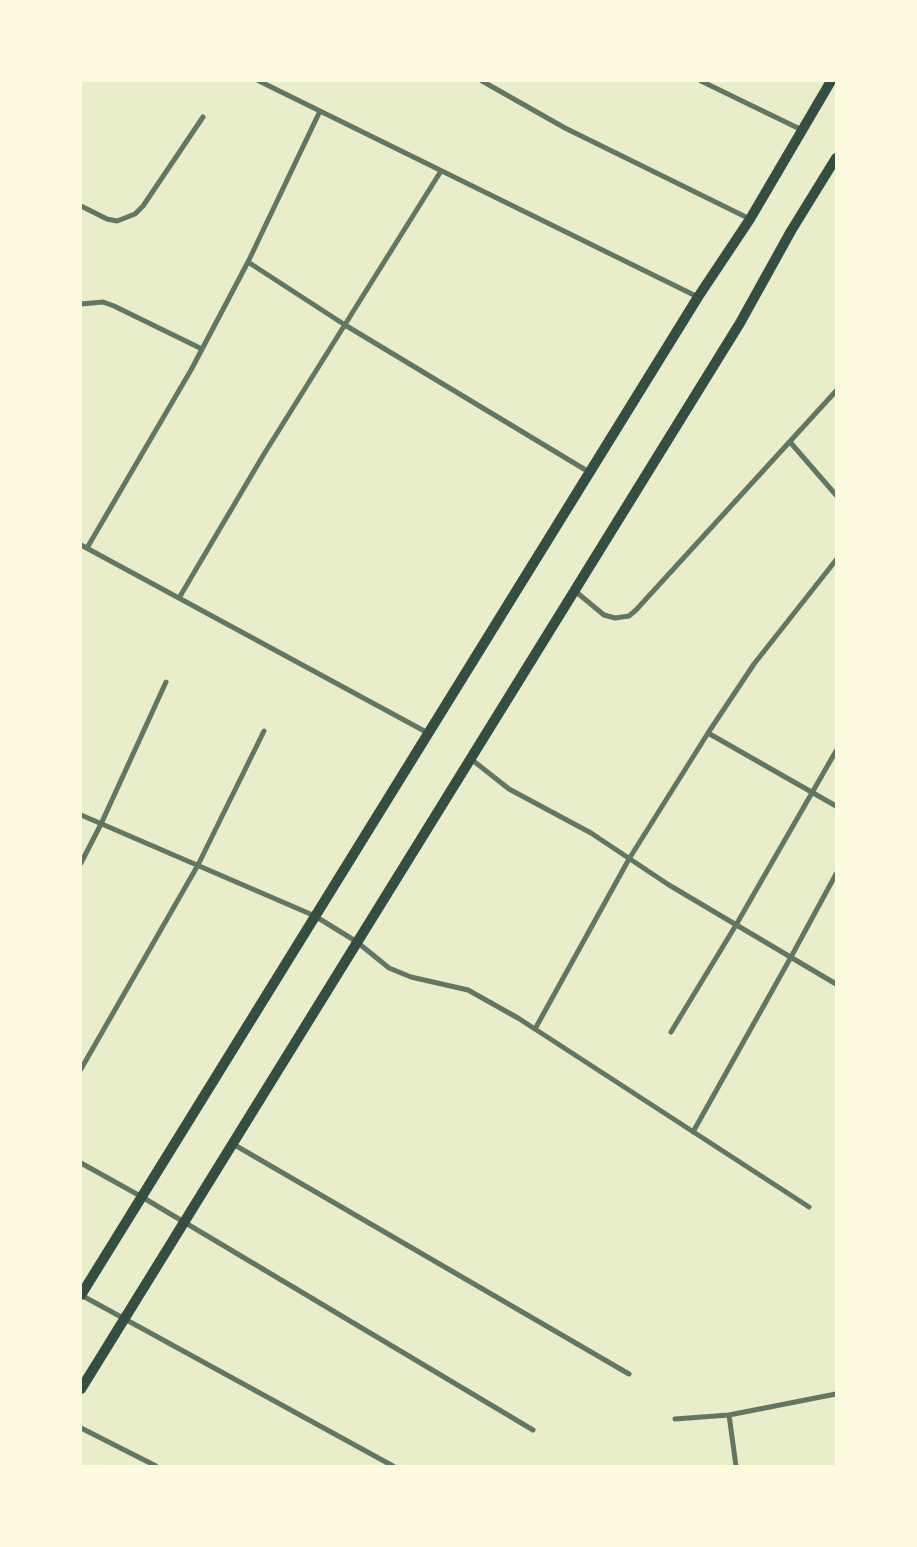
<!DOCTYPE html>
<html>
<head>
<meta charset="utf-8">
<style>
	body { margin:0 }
	#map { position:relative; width:917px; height:1547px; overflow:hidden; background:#e9edc9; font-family:"Space Grotesk",sans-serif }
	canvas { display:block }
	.frame { position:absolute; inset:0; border:82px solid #fefae0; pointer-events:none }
</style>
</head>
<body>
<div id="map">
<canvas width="917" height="1547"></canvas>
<div class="frame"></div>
</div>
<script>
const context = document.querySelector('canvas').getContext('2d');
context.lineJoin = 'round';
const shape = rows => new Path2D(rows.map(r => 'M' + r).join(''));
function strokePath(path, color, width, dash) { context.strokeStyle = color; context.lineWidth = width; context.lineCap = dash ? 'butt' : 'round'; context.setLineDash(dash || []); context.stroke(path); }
const minor = shape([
	[259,81,698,297],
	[482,81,565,128,750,219],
	[701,81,802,130],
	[81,206,107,219,117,221,135,214,143,206,203,117],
	[248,262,345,325,589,472],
	[81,304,103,302,114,306,202,349],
	[790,442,836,495],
	[81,545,428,733],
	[87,548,191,370,248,262,320,111],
	[575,591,604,615,615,618,629,616,636,610,836,391],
	[179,598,264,454,441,171],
	[708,733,836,806],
	[471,759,509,789,591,833,669,885,836,984],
	[81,815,315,916,357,942,389,968,411,977,468,990,518,1018,809,1207],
	[81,863,101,824,166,682],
	[535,1029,629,859,708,733,754,664,836,560],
	[671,1032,736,925,836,751],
	[81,1069,198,865,264,731],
	[693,1132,791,957,836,874],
	[233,1144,629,1374],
	[81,1163,142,1197,533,1430],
	[81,1295,393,1466],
	[729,1415,736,1466],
	[675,1419,729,1415,836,1394],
	[81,1428,156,1466]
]);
const secondary = shape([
	[81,1295,698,297,750,219,831,81],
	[81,1389,740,323,791,231,836,158]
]);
strokePath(minor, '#617663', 5);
strokePath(secondary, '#344e41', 10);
</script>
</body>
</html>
